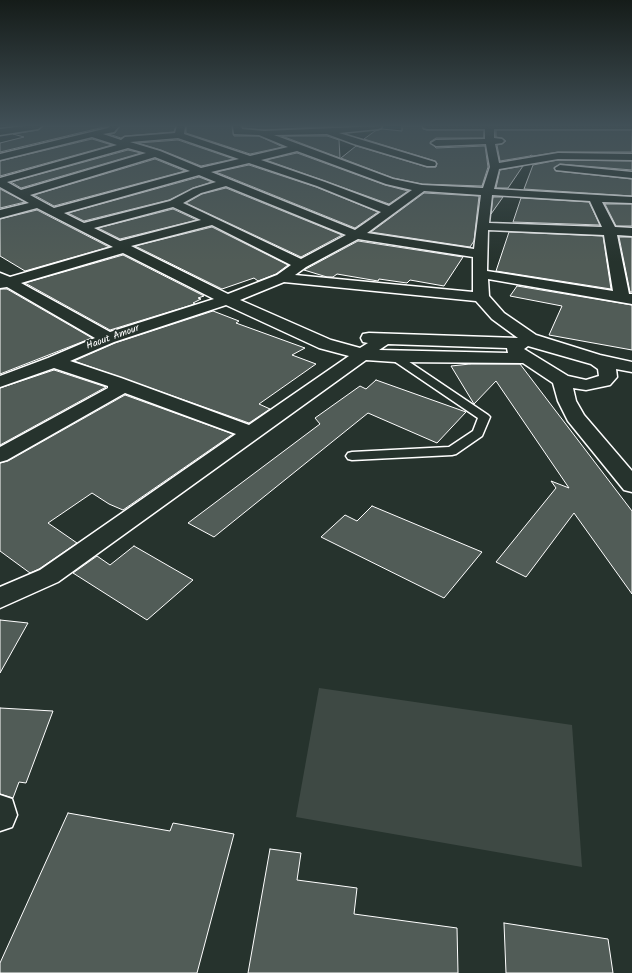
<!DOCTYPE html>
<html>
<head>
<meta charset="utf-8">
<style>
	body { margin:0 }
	canvas { display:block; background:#26332d }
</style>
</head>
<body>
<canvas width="632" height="973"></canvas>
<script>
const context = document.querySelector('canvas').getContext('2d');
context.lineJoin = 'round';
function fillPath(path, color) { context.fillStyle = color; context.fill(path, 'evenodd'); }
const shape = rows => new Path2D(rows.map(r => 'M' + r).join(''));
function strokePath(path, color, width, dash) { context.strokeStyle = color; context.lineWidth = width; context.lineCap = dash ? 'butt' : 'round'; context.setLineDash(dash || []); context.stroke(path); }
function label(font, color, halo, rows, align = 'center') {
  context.font = font + ' Kalam,sans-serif'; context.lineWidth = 3.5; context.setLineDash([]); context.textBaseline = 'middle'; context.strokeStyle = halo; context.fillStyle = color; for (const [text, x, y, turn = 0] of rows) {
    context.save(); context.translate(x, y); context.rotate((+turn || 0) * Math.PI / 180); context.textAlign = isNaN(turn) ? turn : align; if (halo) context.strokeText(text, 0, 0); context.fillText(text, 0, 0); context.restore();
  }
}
const green = shape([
	[319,688,572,725,582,867,296,817]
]);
const building = shape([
	[43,126,108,126,0,152,0,143,24,137,13,134,38,130,43,126],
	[120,126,176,126,174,132,125,136,121,138,109,134,115,133,120,126],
	[186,126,232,126,234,136,259,136,283,147,250,154,186,133,186,126],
	[242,126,337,126,264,130,243,128,242,126],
	[402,126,422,126,423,129,427,130,484,130,484,138,436,138,430,142,436,148,485,146,488,167,482,186,422,184,393,178,341,158,356,146,427,167,436,167,437,163,435,161,364,139,375,131,382,129,402,131,402,126],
	[496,130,632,130,632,152,558,152,533,156,531,155,530,156,500,161,497,145,502,144,506,141,502,138,496,137,496,130],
	[282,136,327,136,339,140,340,158,282,136],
	[92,139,112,145,0,176,0,161,92,139],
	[178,140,234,159,201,166,161,150,138,143,178,140],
	[128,150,141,153,21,188,11,182,128,150],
	[297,153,385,185,408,191,389,204,266,160,297,153],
	[155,159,185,171,54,206,34,195,155,159],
	[558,160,632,161,632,170,560,164,554,168,556,171,632,179,632,196,524,189,533,165,558,160],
	[249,165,316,187,378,212,355,228,216,172,249,165],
	[523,166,508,188,496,188,500,170,523,166],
	[199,177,212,182,193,188,169,200,84,221,68,213,199,177],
	[226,188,342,235,301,257,186,203,202,194,226,188],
	[0,189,25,202,0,208,0,189],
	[424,193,479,196,474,241,470,247,371,232,424,193],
	[493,197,503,197,491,214,493,197],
	[521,198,589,202,600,225,513,222,521,198],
	[605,204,632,204,632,226,616,226,605,204],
	[173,209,197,220,120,239,98,228,173,209],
	[37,210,109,247,25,271,0,256,0,219,37,210],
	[212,227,288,265,276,274,258,281,254,278,222,289,135,246,212,227],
	[509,232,603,236,611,289,496,271,509,232],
	[619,237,632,237,632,292,630,292,619,237],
	[358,241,463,257,444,286,410,280,407,283,379,279,378,281,337,274,333,277,327,277,304,270,358,241],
	[123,255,204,296,198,298,201,299,193,303,195,304,110,330,25,283,123,255],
	[517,286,632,305,632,350,549,335,562,306,510,296,517,286],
	[0,289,7,289,92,338,0,374,0,289],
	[213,311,239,321,236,323,305,348,292,355,316,364,259,404,270,409,249,423,74,361,115,343,213,311],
	[470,364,520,364,632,511,632,594,574,513,526,577,496,562,556,488,551,481,569,488,496,381,474,404,451,366,470,364],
	[54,370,106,387,0,445,0,388,54,370],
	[376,380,466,412,437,443,368,413,214,537,188,523,320,424,315,418,360,386,366,389,376,380],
	[125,395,233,434,123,510,109,504,92,493,48,523,77,543,39,569,30,573,0,551,0,463,8,461,125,395],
	[372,506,482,552,444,598,321,537,345,515,357,521,372,506],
	[134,546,193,580,147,620,73,573,97,556,110,565,134,546],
	[0,620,28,623,0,673,0,620],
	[0,708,53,711,26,783,19,782,13,798,0,794,0,708],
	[68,813,170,831,173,823,234,834,197,973,0,973,0,963,68,813],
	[270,849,301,853,297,880,357,888,354,914,457,928,458,973,248,973,270,849],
	[504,923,608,939,613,973,506,973,504,923]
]);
const lane = shape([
	[395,354,399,355,488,415,490,417,482,436,456,454,452,455,352,460,348,459,346,456,348,453,352,452,449,447,473,431,478,418,391,359,390,357,391,355,395,354]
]);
const street = shape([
	[24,126,42,126,38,129,0,135,0,129,24,126],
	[110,126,119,126,114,132,103,134,121,140,125,137,175,133,177,126,185,126,184,134,250,156,288,147,259,135,234,134,233,126,241,126,242,129,264,131,382,126,381,128,378,129,339,133,435,162,436,164,435,166,427,166,354,144,327,134,274,135,393,179,422,185,483,188,490,167,486,144,436,146,431,143,436,140,485,139,485,129,427,129,424,128,423,126,632,126,632,129,494,129,494,138,502,139,504,141,502,143,495,144,499,163,558,153,632,154,632,160,558,159,499,169,494,189,632,197,632,203,602,202,615,227,632,228,632,236,617,235,629,294,632,294,632,304,488,279,489,296,504,313,536,335,600,355,632,362,632,372,616,369,617,377,610,385,586,390,573,388,576,401,584,415,632,471,632,492,624,490,568,421,558,401,553,383,523,363,395,362,366,360,58,582,0,608,0,587,40,570,236,434,125,393,7,460,0,462,0,447,108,388,108,386,54,368,0,387,0,376,48,358,95,338,7,287,0,288,0,273,10,277,113,247,37,208,0,218,0,210,29,203,0,187,0,178,117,145,92,137,0,160,0,154,108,128,110,126],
	[178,138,239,159,201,168,160,151,130,142,178,138],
	[128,148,146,153,21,190,7,182,128,148],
	[297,151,386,184,412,190,389,206,325,182,261,160,297,151],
	[155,157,190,171,54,208,30,195,155,157],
	[249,163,317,186,381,212,355,230,211,172,249,163],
	[199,175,216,182,193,189,170,201,84,223,64,213,199,175],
	[226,186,346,235,301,259,183,203,201,193,226,186],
	[424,191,481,195,474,249,367,233,424,191],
	[492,195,590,201,602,227,489,223,492,195],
	[173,207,201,220,120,241,94,228,173,207],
	[212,225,291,265,277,275,228,294,131,246,212,225],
	[488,230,604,235,613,291,487,271,488,230],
	[358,239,473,257,473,292,295,275,306,267,358,239],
	[123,253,214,299,110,332,21,283,123,253],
	[284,282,476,301,492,319,518,338,369,333,363,334,361,338,363,342,368,343,360,348,331,340,240,300,284,282],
	[226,305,319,348,349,356,249,425,121,378,70,361,114,342,226,305],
	[388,344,507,348,508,353,379,350,388,344],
	[528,346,591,364,598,369,599,376,586,380,568,376,524,349,528,346],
	[560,165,632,172,632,178,556,170,555,168,560,165],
	[0,795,12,799,17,815,12,827,0,831,0,795]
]);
const farStreetnames = [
	["Haout Amour",113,338,-20]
];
fillPath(green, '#3e4944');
fillPath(building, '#515c57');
strokePath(building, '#fff', 1);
strokePath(lane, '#fff', 3);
strokePath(street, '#fff', 3);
fillPath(lane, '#26332d');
fillPath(street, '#26332d');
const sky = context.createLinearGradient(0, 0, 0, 262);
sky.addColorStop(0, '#151c19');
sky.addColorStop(0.48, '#415057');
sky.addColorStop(1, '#41505700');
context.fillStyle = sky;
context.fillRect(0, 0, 632, 262);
label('10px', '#fff', '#26332d', farStreetnames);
</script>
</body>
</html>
